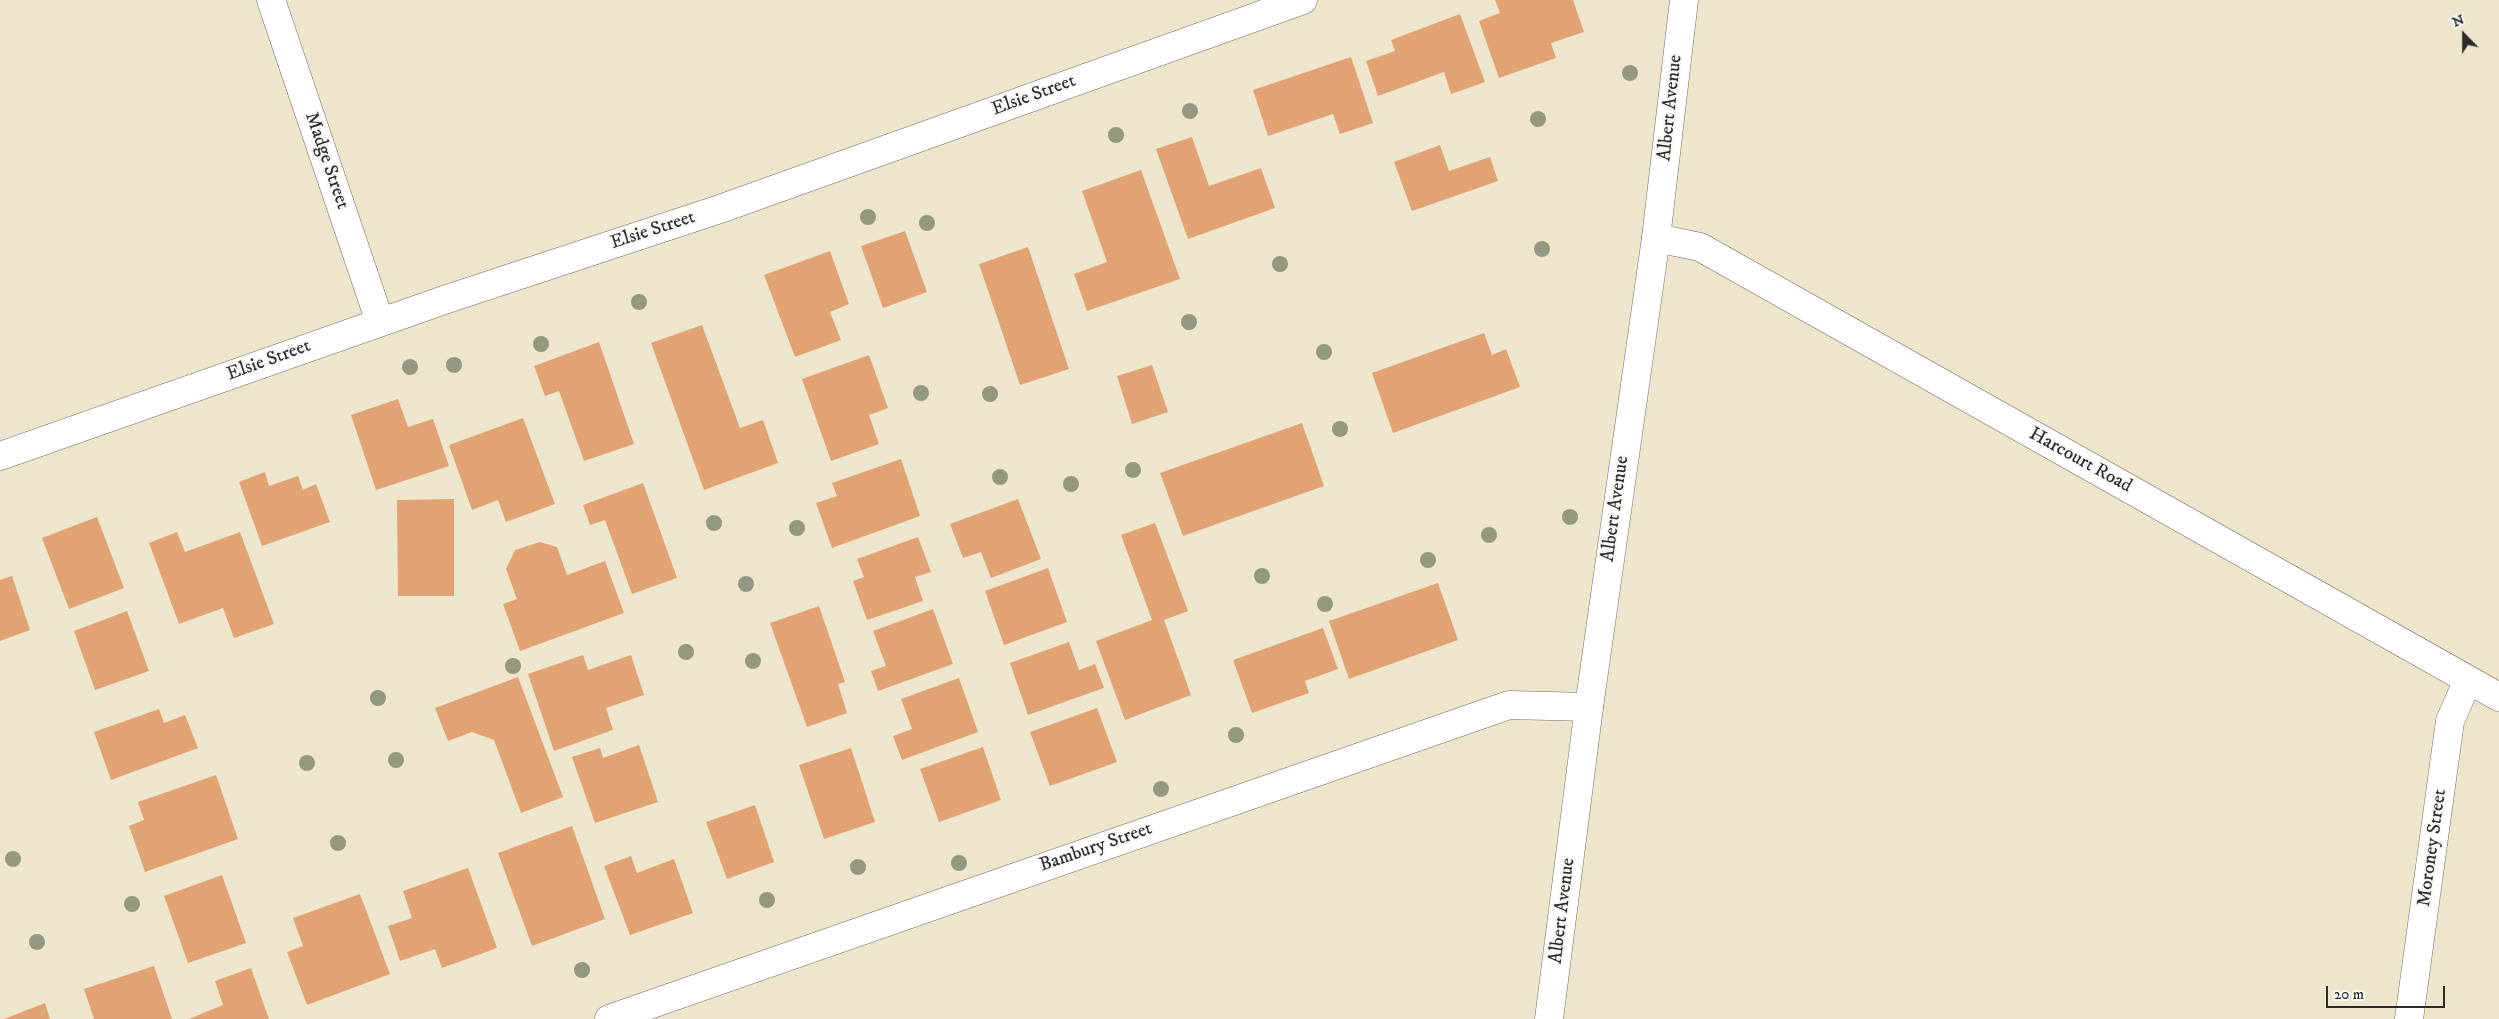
<!DOCTYPE html>
<html>
<head>
<meta charset="utf-8">
<style>
	body { margin:0 }
	#map { position:relative; width:2499px; height:1019px; overflow:hidden; background:#ede6cd; font-family:"IM FELL DW Pica",serif }
	canvas { display:block }
	.north { position:absolute; left:2439px; top:10px; width:50px; height:50px; -webkit-text-stroke:4px #f6f6f2; paint-order:stroke; rotate:338deg; font-size:14px; font-weight:700; line-height:20px; text-align:center; color:#2b2b2b }
	.north::after { content:''; display:block; margin:auto; width:18px; height:22px; background:#2b2b2b; clip-path:polygon(50% 0,100% 100%,50% 72%,0 100%) }
	.scale { position:absolute; left:2326px; top:986px; width:119px; height:22px; box-sizing:border-box; border:2px solid #2b2b2b; border-top:0; padding-left:6px; font-size:15px; line-height:18px; white-space:nowrap; color:#2b2b2b; -webkit-text-stroke:4px #f6f6f2; paint-order:stroke }
</style>
</head>
<body>
<div id="map">
<canvas width="2499" height="1019"></canvas>
<div class="north">N</div>
<div class="scale">20 m</div>
</div>
<script>
const context = document.querySelector('canvas').getContext('2d');
context.lineJoin = 'round';
function fillPath(path, color) { context.fillStyle = color; context.fill(path, 'evenodd'); }
const shape = rows => new Path2D(rows.map(r => 'M' + r).join(''));
function strokePath(path, color, width, dash) { context.strokeStyle = color; context.lineWidth = width; context.lineCap = dash ? 'butt' : 'round'; context.setLineDash(dash || []); context.stroke(path); }
function label(font, color, halo, rows, align = 'center') {
  context.font = font + ' "IM FELL DW Pica",serif'; context.lineWidth = 4; context.setLineDash([]); context.textBaseline = 'middle'; context.strokeStyle = halo; context.fillStyle = color; for (const [text, x, y, turn = 0] of rows) {
    context.save(); context.translate(x, y); context.rotate((+turn || 0) * Math.PI / 180); context.textAlign = isNaN(turn) ? turn : align; if (halo) context.strokeText(text, 0, 0); context.fillText(text, 0, 0); context.restore();
  }
}
const building = shape([
	[1495,0,1573,0,1584,32,1551,43,1556,58,1499,78,1479,21,1500,13],
	[1460,14,1485,82,1451,94,1444,72,1378,96,1366,61,1395,51,1391,40],
	[1351,57,1373,123,1340,134,1333,114,1268,136,1253,90],
	[1192,137,1209,186,1261,168,1275,208,1188,239,1156,149],
	[1440,145,1449,171,1490,157,1498,181,1412,211,1394,162],
	[1141,170,1180,279,1087,311,1074,274,1107,262,1082,191],
	[905,231,927,292,883,308,861,246],
	[1028,247,1069,369,1020,385,979,264],
	[830,251,849,304,830,312,841,340,795,357,764,275],
	[702,325,740,428,763,420,778,463,704,490,651,343],
	[1484,333,1492,355,1506,349,1520,387,1393,433,1372,373],
	[599,342,634,444,584,461,559,391,545,396,534,366],
	[869,355,888,408,869,415,879,444,831,461,802,379],
	[1152,365,1168,412,1132,424,1117,376],
	[398,399,408,427,433,419,449,466,376,490,351,415],
	[523,418,555,504,506,522,498,500,472,510,449,445],
	[1302,423,1324,486,1183,536,1160,473],
	[901,459,920,516,832,548,816,503,837,496,832,483],
	[265,472,269,486,298,476,303,490,316,484,330,522,262,546,239,482],
	[643,483,677,578,632,594,605,520,590,525,583,505],
	[454,499,454,596,398,596,397,500],
	[1018,499,1041,559,991,578,981,552,963,558,950,524],
	[97,517,124,588,69,609,42,538],
	[1155,523,1188,611,1164,620,1191,695,1125,720,1096,641,1152,620,1121,535],
	[177,532,185,552,240,532,274,624,234,638,223,608,179,624,149,543],
	[918,537,931,572,915,577,923,601,867,620,853,581,864,577,857,559],
	[540,542,557,547,567,575,605,561,624,613,520,651,503,604,517,599,506,569,515,550],
	[1048,568,1067,622,1004,645,985,591],
	[12,576,30,630,0,641,0,580],
	[1438,583,1458,640,1349,679,1329,621],
	[819,606,845,682,838,684,847,713,807,727,770,623],
	[933,609,953,664,878,691,871,671,886,666,873,631],
	[127,611,149,671,95,690,74,631],
	[1323,628,1338,669,1305,681,1309,693,1252,713,1233,660],
	[1069,642,1079,670,1095,664,1104,688,1028,715,1010,663],
	[583,655,588,670,631,655,644,695,606,708,613,730,554,751,528,674],
	[518,677,563,797,521,813,494,740,472,732,448,741,435,708],
	[959,678,978,732,902,760,893,736,912,729,901,699],
	[1097,708,1117,762,1050,786,1030,732],
	[159,709,164,723,185,715,198,748,111,780,94,732],
	[639,745,658,802,595,823,572,757,600,748,603,758],
	[983,747,1001,800,939,822,920,769],
	[851,748,875,822,824,839,799,765],
	[216,775,238,839,145,872,129,826,144,820,138,802],
	[755,805,774,862,727,879,706,822],
	[572,826,605,919,532,946,498,853],
	[631,856,637,873,674,859,693,913,630,935,604,866],
	[468,868,497,948,442,968,435,949,400,961,388,926,412,918,403,891],
	[222,875,246,943,188,963,164,896],
	[360,894,390,974,307,1005,287,952,303,946,293,918],
	[154,966,172,1019,94,1019,84,989],
	[251,968,269,1019,189,1019,223,1005,215,981],
	[45,1003,50,1019,4,1019]
]);
const minor = shape([
	[271,0,380,322],
	[1656,238,1700,247,2499,697],
	[0,456,447,299,720,209,1303,0],
	[609,1019,1509,705,1589,707],
	[2409,1019,2450,721,2468,680]
]);
const secondary = shape([
	[1549,1019,1589,707,1656,238,1684,0]
]);
const trees = [
	[1630,73],
	[1190,111],
	[1538,119],
	[1116,135],
	[868,217],
	[927,223],
	[1542,249],
	[1280,264],
	[639,302],
	[1189,322],
	[541,344],
	[1324,352],
	[454,365],
	[410,367],
	[921,393],
	[990,394],
	[1340,429],
	[1133,470],
	[1000,477],
	[1071,484],
	[1570,517],
	[714,523],
	[797,528],
	[1489,535],
	[1428,560],
	[1262,576],
	[746,584],
	[1325,604],
	[686,652],
	[753,661],
	[513,666],
	[378,698],
	[1236,735],
	[396,760],
	[307,763],
	[1161,789],
	[338,843],
	[13,859],
	[959,863],
	[858,867],
	[767,900],
	[132,904],
	[37,942],
	[582,970]
];
const streetNames = [
	["Elsie Street",1034,96,-20],
	["Albert Avenue",1671,108,-84],
	["Madge Street",326,161,71],
	["Elsie Street",653,231,-18],
	["Elsie Street",269,361,-20],
	["Harcourt Road",2080,461,29],
	["Albert Avenue",1616,509,-82],
	["Bambury Street",1096,848,-19],
	["Moroney Street",2433,848,-82],
	["Albert Avenue",1563,911,-83]
];
fillPath(building, '#e1a374');
strokePath(minor, '#6f6c64', 29);
strokePath(secondary, '#6f6c64', 29);
strokePath(minor, '#fff', 28);
strokePath(secondary, '#fff', 28);
context.fillStyle = '#949880';
for (const [x, y] of trees) { context.beginPath(); context.arc(x, y, 8, 0, 2 * Math.PI); context.fill(); }
label('19px', '#2b2b2b', '#f6f6f2', streetNames);
</script>
</body>
</html>
